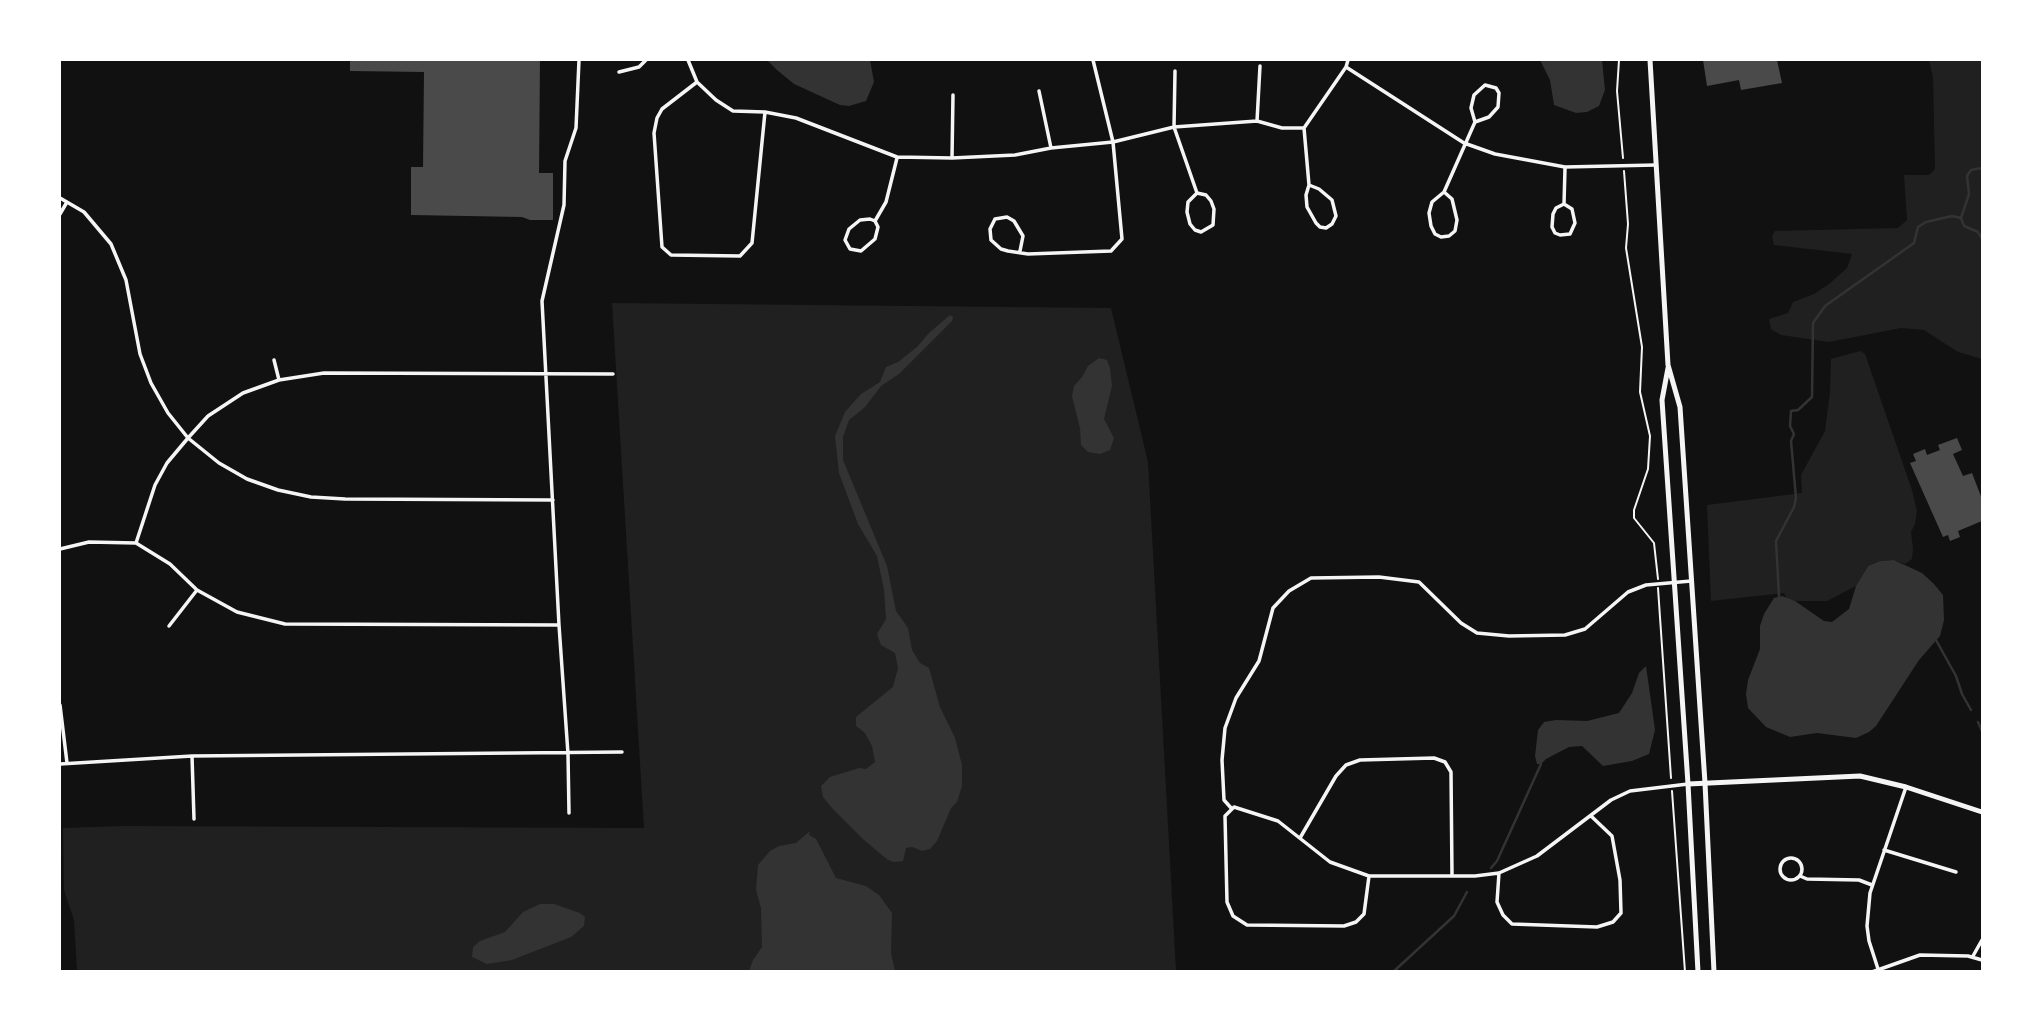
<!DOCTYPE html>
<html>
<head>
<meta charset="utf-8">
<style>
	body { margin:0 }
	#map { position:relative; width:2042px; height:1031px; overflow:hidden; background:#111; font-family:Merriweather,serif }
	canvas { display:block }
	.frame { position:absolute; inset:0; border:61px solid #fff; pointer-events:none }
</style>
</head>
<body>
<div id="map">
<canvas width="2042" height="1031"></canvas>
<div class="frame"></div>
</div>
<script>
const context = document.querySelector('canvas').getContext('2d');
context.lineJoin = 'round';
function fillPath(path, color) { context.fillStyle = color; context.fill(path, 'evenodd'); }
const shape = rows => new Path2D(rows.map(r => 'M' + r).join(''));
function strokePath(path, color, width, dash) { context.strokeStyle = color; context.lineWidth = width; context.lineCap = dash ? 'butt' : 'round'; context.setLineDash(dash || []); context.stroke(path); }
const green = shape([
	[1929,60,1982,60,1982,359,1958,352,1924,330,1901,328,1829,342,1781,335,1771,329,1769,319,1788,313,1793,302,1814,294,1829,284,1847,268,1852,254,1774,245,1772,237,1775,231,1898,228,1907,220,1904,175,1929,175,1935,169,1933,77],
	[612,303,1111,308,1148,462,1176,971,77,971,74,920,64,890,63,828,123,826,644,828],
	[1860,351,1865,354,1912,490,1917,511,1915,524,1911,532,1913,549,1912,559,1905,564,1894,560,1880,561,1868,566,1856,586,1827,601,1795,601,1787,599,1784,593,1711,601,1707,505,1802,493,1801,475,1825,431,1830,392,1831,359]
]);
const water = shape([
	[767,60,870,60,874,82,866,101,849,106,840,105,794,84,777,70],
	[1540,60,1602,60,1605,90,1599,106,1587,112,1576,113,1554,105,1550,80],
	[950,315,953,317,952,321,899,374,881,386,865,407,849,420,843,437,843,460,887,566,896,611,908,628,912,650,920,663,929,668,940,707,955,738,962,765,962,786,957,802,951,808,937,841,930,849,922,851,912,847,906,848,903,861,894,862,888,860,864,840,832,808,823,797,821,786,830,777,859,768,866,769,875,762,872,746,865,733,856,726,856,717,893,687,898,668,895,653,881,645,877,634,886,619,884,590,877,556,858,524,839,473,835,436,845,412,861,394,880,382,886,367,898,362,917,347,929,333],
	[1099,358,1107,360,1110,368,1112,386,1104,419,1114,438,1110,450,1100,454,1088,452,1081,445,1080,428,1072,396,1074,386,1082,377,1088,366],
	[1894,560,1922,573,1934,584,1943,595,1944,620,1940,636,1919,660,1876,726,1869,732,1856,738,1817,733,1790,737,1766,727,1748,708,1746,694,1748,680,1760,649,1760,626,1764,614,1774,598,1782,596,1795,601,1824,621,1832,622,1849,609,1856,586,1868,566,1880,561],
	[1646,666,1655,730,1649,754,1632,761,1603,766,1582,746,1569,747,1546,759,1541,764,1537,764,1535,756,1538,730,1544,722,1556,720,1587,721,1619,713,1632,693,1639,673],
	[810,831,809,835,816,839,836,878,866,886,879,895,892,913,891,953,895,971,749,971,753,960,762,947,761,908,756,890,758,865,770,851,779,846,796,843],
	[540,904,554,904,580,913,585,917,584,926,571,937,512,960,487,964,472,957,473,947,480,941,505,932,523,912]
]);
const stream = shape([
	[1982,168,1971,170,1967,176,1969,194,1961,218,1964,226,1978,232,1982,239],
	[1779,596,1776,541,1794,507,1796,498,1791,441,1794,434,1790,426,1791,411,1798,410,1812,397,1813,323,1825,306,1914,243,1918,227,1926,222,1952,216,1961,218],
	[1936,640,1956,676,1962,694,1971,710],
	[1978,722,1982,731],
	[1491,868,1497,861,1541,764],
	[1393,972,1454,916,1467,892]
]);
const building = shape([
	[350,60,540,60,539,173,553,173,553,220,530,220,522,217,411,215,411,167,423,167,424,72,350,71],
	[1703,60,1777,60,1782,83,1741,90,1739,80,1707,86],
	[1957,438,1962,450,1953,454,1963,476,1972,473,1982,499,1982,521,1958,531,1960,537,1950,541,1948,535,1943,537,1910,463,1916,461,1913,454,1925,449,1927,455,1940,450,1938,445]
]);
const path = shape([
	[1619,60,1617,91,1623,158],
	[1624,171,1628,224,1626,248,1642,347,1640,392,1650,436,1648,469,1634,510,1634,518,1654,543,1658,579],
	[1658,588,1671,778],
	[1672,791,1685,972]
]);
const minor = shape([
	[688,60,697,82,716,100,733,111,765,112,796,118,897,157,952,158,1015,155,1051,148,1113,142,1174,127,1257,121,1282,128,1304,128,1346,67,1348,60],
	[1346,67,1464,143,1495,154,1565,167,1656,165],
	[1175,71,1174,127,1197,193],
	[619,72,639,67,646,60],
	[697,82,662,109,657,118,654,133,662,247,671,255,740,256,752,243,765,112],
	[1039,91,1051,148],
	[1257,121,1260,66],
	[1304,128,1309,185,1306,195,1307,207,1316,223,1320,227,1326,228,1332,224,1336,216,1332,200,1319,189,1309,185],
	[952,158,953,95],
	[1444,192,1452,199,1457,220,1455,231,1449,236,1441,237,1435,234,1431,226,1429,213,1432,202,1444,192,1475,122,1489,117,1498,107,1499,93,1496,88,1485,85,1474,95,1471,108,1475,122],
	[1197,193,1206,195,1211,201,1214,209,1213,225,1201,232,1195,230,1190,224,1187,212,1188,202,1197,193],
	[60,198,84,212,111,244,126,280,140,354,151,383,168,413,188,438,219,463,247,479,278,490,311,497,345,499,553,500],
	[1564,204,1572,209,1575,223,1570,234,1560,235,1555,233,1552,227,1553,214,1556,208,1564,204],
	[1564,204,1565,168],
	[60,214,67,202],
	[875,221,870,219,860,220,849,229,845,240,850,249,861,251,875,239,878,227,875,221,886,202,897,158],
	[1020,251,1023,236,1014,221,1007,217,995,219,990,229,991,240,1001,249,1008,251,1028,254,1111,251,1122,239,1113,142,1093,60],
	[274,360,279,380],
	[136,543,155,485,167,463,188,438,208,416,243,393,279,380,324,373,613,374],
	[60,549,89,542,136,543,170,564,197,590,237,612,285,624,559,625],
	[169,626,197,590],
	[60,705,67,763],
	[192,756,194,819],
	[60,764,192,756,622,752],
	[1232,809,1224,800,1222,760,1225,728,1236,698,1259,661,1273,608,1289,591,1311,578,1379,577,1419,582,1461,623,1477,633,1509,636,1565,635,1585,629,1628,592,1646,585,1691,581],
	[569,813,568,754,559,625,542,301,564,205,565,161,576,128,579,60],
	[1300,838,1336,776,1346,765,1360,760,1434,758,1445,762,1451,772,1452,875],
	[1884,850,1956,872],
	'1780 869a11 11 0 1 1 22 0a11 11 0 1 1-22 0Z',
	[1499,873,1497,902,1503,915,1512,924,1597,927,1613,922,1621,913,1620,880,1612,836,1591,816],
	[1369,876,1364,914,1356,922,1344,926,1247,925,1233,916,1227,902,1225,816,1234,807,1278,821,1330,862,1369,876,1475,876,1499,873,1537,856,1611,800,1630,791,1688,784],
	[1800,876,1807,879,1859,880,1872,885],
	[1973,956,1982,940],
	[1780,972,1794,972],
	[1872,972,1920,955,1968,956,1982,960],
	[1879,972,1869,941,1867,926,1870,893,1906,787]
]);
const tertiary = shape([
	[1688,784,1860,776,1906,787,1982,812]
]);
const secondary = shape([
	[1650,60,1668,365,1680,407,1705,783,1714,972],
	[1668,368,1662,400,1688,784,1698,972]
]);
fillPath(green, '#202020');
fillPath(water, '#333');
strokePath(stream, '#333', 2.5);
fillPath(building, '#4a4a4a');
strokePath(path, '#f5f5f5', 2);
strokePath(minor, '#f5f5f5', 3.5);
strokePath(tertiary, '#f5f5f5', 5);
strokePath(secondary, '#f5f5f5', 5);
</script>
</body>
</html>
